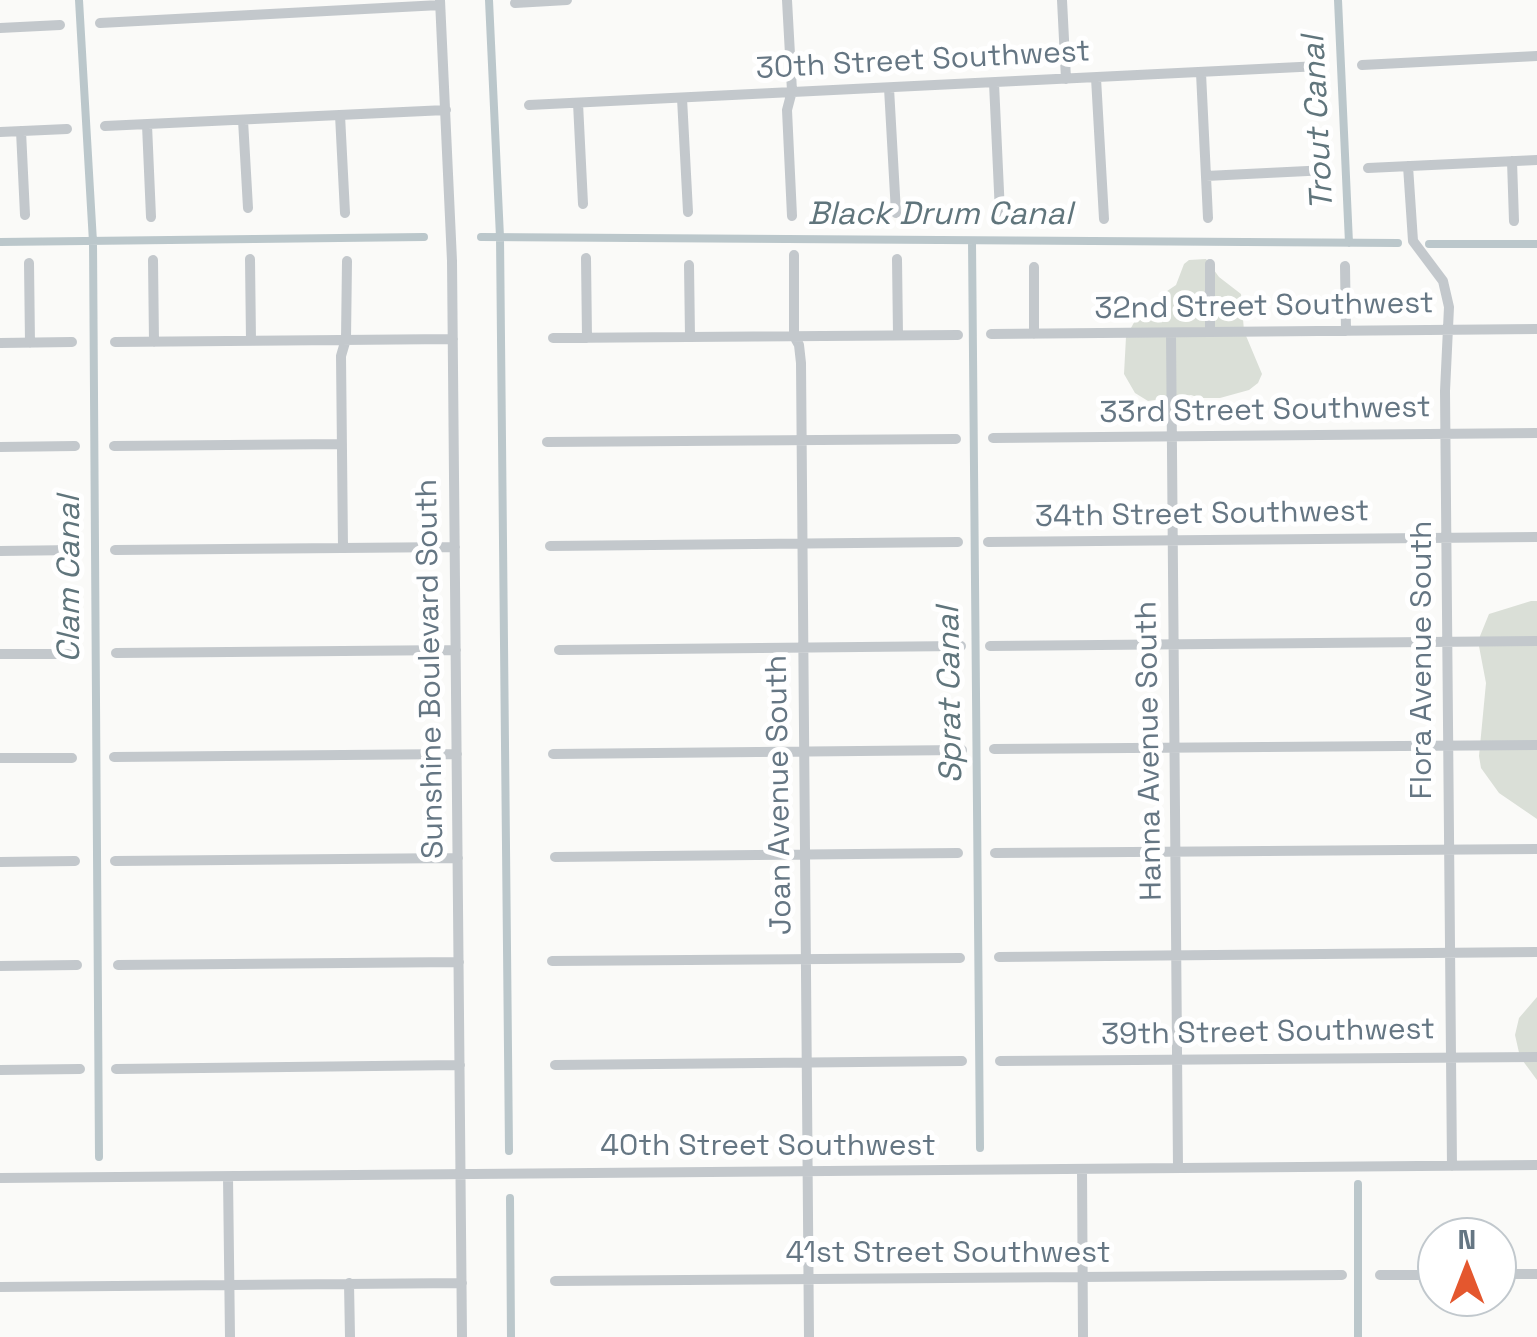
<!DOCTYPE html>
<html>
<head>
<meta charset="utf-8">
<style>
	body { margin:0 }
	#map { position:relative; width:1537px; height:1337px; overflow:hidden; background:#fafaf8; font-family:"Space Grotesk",sans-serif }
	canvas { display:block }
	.north { position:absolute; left:1417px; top:1217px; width:100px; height:100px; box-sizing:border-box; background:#fff; border:2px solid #c1c8cd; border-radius:50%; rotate:0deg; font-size:28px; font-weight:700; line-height:40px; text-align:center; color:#657683 }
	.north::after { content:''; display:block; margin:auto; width:35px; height:45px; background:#e4572e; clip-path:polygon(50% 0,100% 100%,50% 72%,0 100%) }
</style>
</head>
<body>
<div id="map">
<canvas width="1537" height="1337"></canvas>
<div class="north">N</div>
</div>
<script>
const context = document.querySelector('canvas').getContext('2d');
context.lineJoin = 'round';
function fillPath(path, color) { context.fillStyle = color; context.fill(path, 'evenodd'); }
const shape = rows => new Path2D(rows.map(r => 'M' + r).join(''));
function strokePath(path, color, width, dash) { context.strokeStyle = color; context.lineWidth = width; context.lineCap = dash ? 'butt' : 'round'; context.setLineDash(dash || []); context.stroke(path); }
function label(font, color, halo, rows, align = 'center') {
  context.font = font + ' "Space Grotesk",sans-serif'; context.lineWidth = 10; context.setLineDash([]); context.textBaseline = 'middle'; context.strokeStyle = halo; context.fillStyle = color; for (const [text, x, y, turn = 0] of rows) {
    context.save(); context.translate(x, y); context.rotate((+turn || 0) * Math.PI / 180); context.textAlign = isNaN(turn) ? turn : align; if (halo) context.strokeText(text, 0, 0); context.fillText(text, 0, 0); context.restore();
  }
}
const green = shape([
	[1206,259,1219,277,1241,294,1244,331,1262,374,1258,383,1249,390,1220,398,1200,398,1191,395,1148,401,1135,393,1124,374,1126,337,1142,308,1176,285,1184,264,1189,260],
	[1531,601,1537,601,1537,819,1499,793,1481,768,1479,756,1486,683,1478,641,1489,614],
	[1537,997,1537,1080,1520,1057,1515,1035,1519,1018]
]);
const canal = shape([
	[79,0,93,242,99,1157],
	[489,0,500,237,509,1151],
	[1338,0,1349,243],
	[481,237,1398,243],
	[972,241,980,1148],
	[0,242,424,237],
	[1429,244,1537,244],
	[1358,1184,1358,1337],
	[510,1198,511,1337]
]);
const minor = shape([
	[440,0,452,261,462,1337],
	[787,0,792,91,787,110,792,216],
	[1062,0,1066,79],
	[515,3,567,0],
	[100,23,440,5],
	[0,28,60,25],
	[1362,65,1537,56],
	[1201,73,1208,218],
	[1096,78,1104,219],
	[994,83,1000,213],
	[889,88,896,213],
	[682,98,688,212],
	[578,103,583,204],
	[529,105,1320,66],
	[340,115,345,213],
	[243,120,248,208],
	[147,125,151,217],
	[105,126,446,110],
	[21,131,25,215],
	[0,132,67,129],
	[1512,161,1514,221],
	[1408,166,1413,241,1443,281,1449,307,1445,391,1452,1166],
	[1368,168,1537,160],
	[1206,176,1328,170],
	[794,255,794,336,799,345,801,363,809,1337],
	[586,258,587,338],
	[250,259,251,341],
	[897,259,898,335],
	[153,260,154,342],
	[29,263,30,343],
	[1210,264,1210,332],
	[689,265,690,337],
	[1345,266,1346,331],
	[1171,333,1178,1168],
	[991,334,1537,329],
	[1034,334,1034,267],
	[553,338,958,335],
	[115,342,453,339],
	[0,343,72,342],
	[993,438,1537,433],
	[547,442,956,439],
	[114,446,342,444],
	[0,447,75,446],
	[988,542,1537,537],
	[550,546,958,542],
	[343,548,341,356,346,339,347,261],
	[115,550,455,547],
	[0,551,77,550],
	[990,646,1537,641],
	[559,650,961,646],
	[116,653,456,650],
	[0,654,72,654],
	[994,749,1537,745],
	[553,754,962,750],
	[114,757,457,754],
	[0,758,72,758],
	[995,853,1537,849],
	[555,857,958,853],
	[115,861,458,858],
	[0,862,75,861],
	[999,957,1537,952],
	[552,961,960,958],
	[118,965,459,962],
	[0,966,77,965],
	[1000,1061,1537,1057],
	[555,1065,962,1061],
	[116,1069,460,1065],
	[0,1070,80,1069],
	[1082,1169,1083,1337],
	[228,1177,230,1337],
	[0,1178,1537,1165],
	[1497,1274,1537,1274],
	[1380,1275,1437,1275],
	[555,1281,1342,1275],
	[349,1283,350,1337],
	[0,1287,462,1283]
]);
const streetNames = [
	["30th Street Southwest",923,61,-3],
	["32nd Street Southwest",1264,307,-1],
	["33rd Street Southwest",1265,411,-1],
	["34th Street Southwest",1202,515,-1],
	["Flora Avenue South",1423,660,-90],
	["Sunshine Boulevard South",431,669,-91],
	["Hanna Avenue South",1150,751,-91],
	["Joan Avenue South",780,795,-91],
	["39th Street Southwest",1268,1033,-1],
	["40th Street Southwest",768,1147],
	["41st Street Southwest",948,1254]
];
const waterNames = [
	["Trout Canal",1319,123,-93],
	["Black Drum Canal",940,215],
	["Clam Canal",70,579,-90],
	["Sprat Canal",951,695,-91]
];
fillPath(green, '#dadfd7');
strokePath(canal, '#bbc7cb', 8);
strokePath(minor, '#c3c8cc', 10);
label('30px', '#657683', '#fff', streetNames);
label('italic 32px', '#60757c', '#fff', waterNames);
</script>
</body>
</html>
